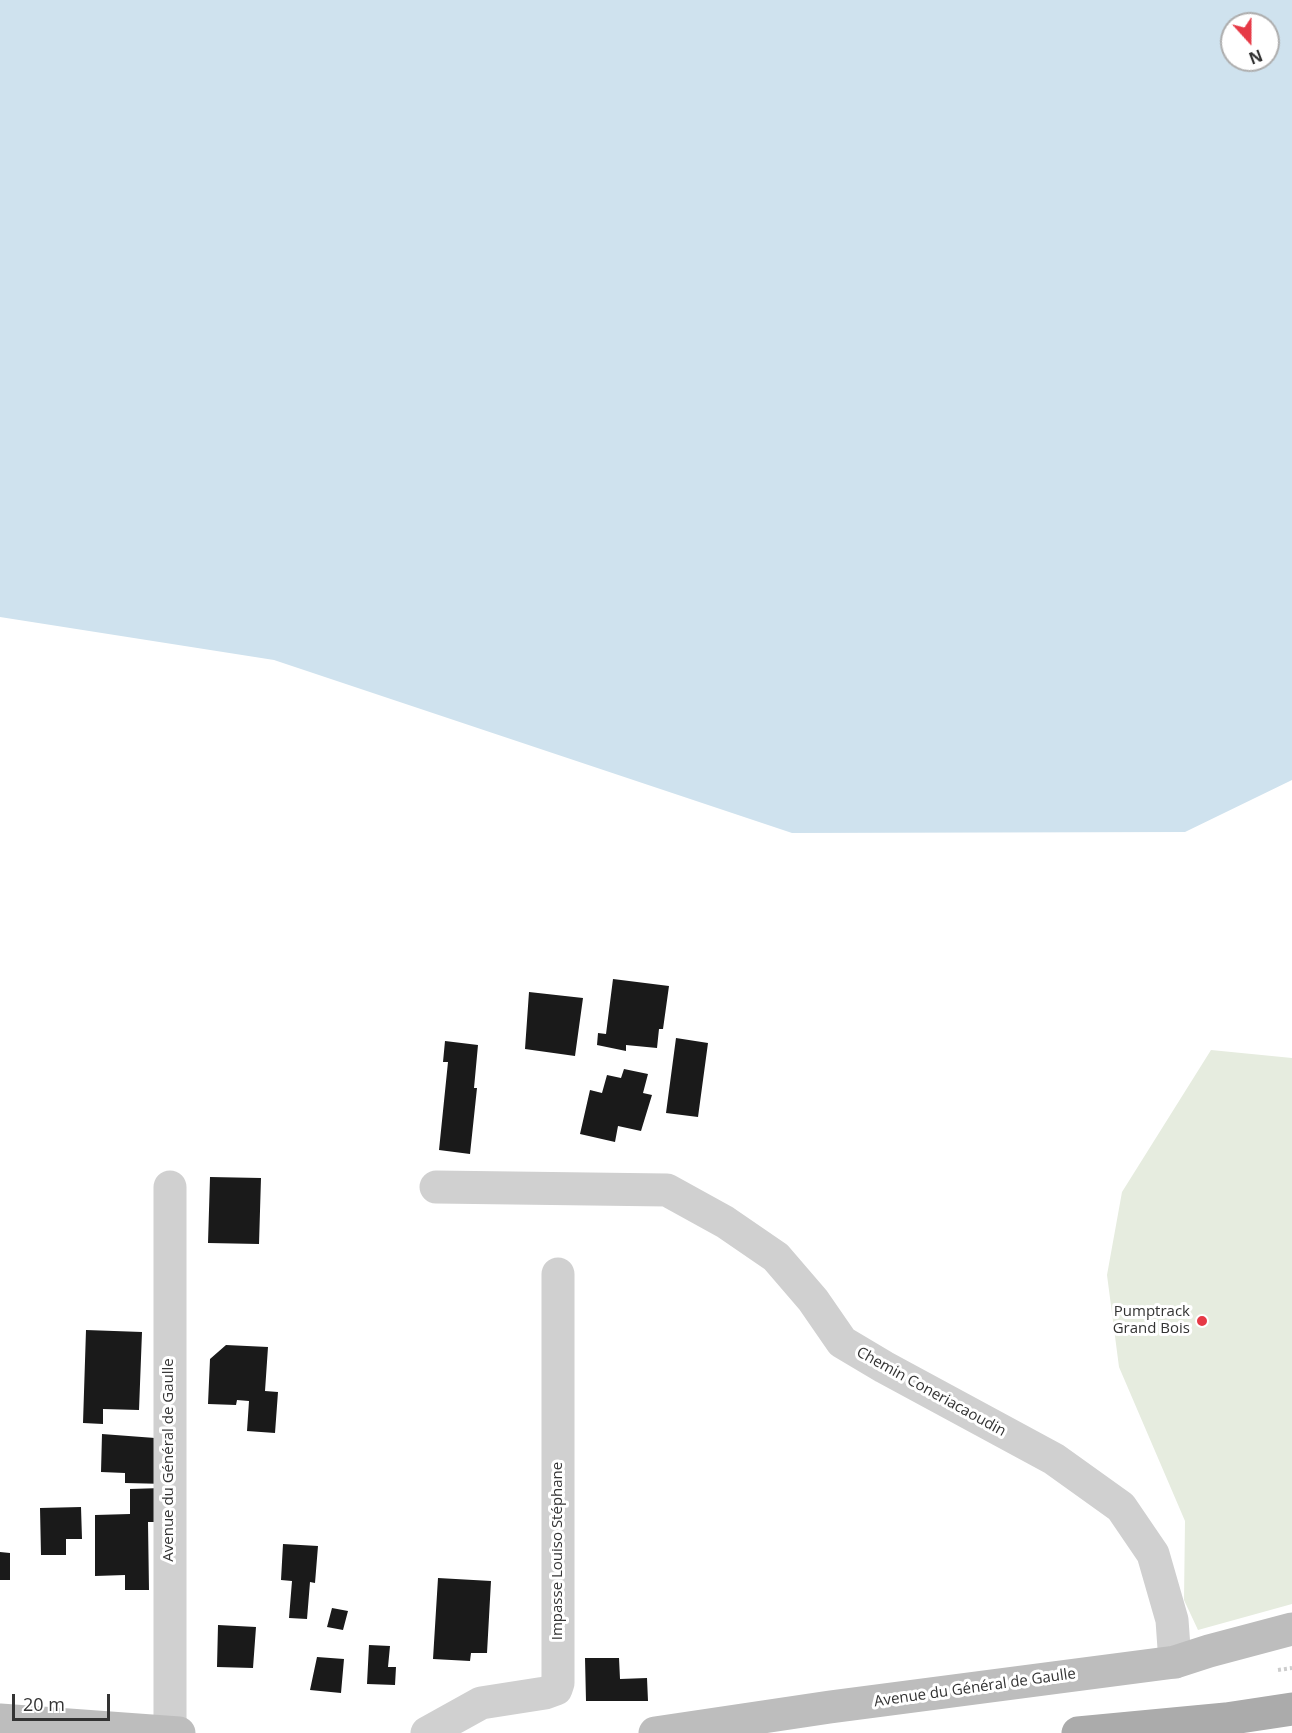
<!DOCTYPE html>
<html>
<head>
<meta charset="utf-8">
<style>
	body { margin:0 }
	#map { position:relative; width:1292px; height:1733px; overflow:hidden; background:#fff; font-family:"Open Sans",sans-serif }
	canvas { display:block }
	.north { position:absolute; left:1220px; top:12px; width:60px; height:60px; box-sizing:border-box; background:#fff; border:2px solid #adadad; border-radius:50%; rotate:159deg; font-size:16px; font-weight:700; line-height:24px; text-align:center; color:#333 }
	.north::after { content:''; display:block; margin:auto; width:21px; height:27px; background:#e63946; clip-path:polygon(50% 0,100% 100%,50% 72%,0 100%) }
	.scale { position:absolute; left:12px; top:1694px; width:98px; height:27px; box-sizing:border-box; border:3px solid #333; border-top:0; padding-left:8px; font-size:18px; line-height:21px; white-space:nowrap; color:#333; -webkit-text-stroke:4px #fff; paint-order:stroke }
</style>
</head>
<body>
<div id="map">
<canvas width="1292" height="1733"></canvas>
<div class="north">N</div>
<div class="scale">20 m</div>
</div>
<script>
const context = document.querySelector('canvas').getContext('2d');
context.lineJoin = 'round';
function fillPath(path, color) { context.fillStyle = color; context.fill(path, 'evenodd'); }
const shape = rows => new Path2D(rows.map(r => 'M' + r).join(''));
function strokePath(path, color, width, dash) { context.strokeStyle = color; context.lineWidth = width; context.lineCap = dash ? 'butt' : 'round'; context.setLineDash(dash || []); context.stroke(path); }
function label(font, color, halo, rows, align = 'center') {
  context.font = font + ' "Open Sans",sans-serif'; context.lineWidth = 6; context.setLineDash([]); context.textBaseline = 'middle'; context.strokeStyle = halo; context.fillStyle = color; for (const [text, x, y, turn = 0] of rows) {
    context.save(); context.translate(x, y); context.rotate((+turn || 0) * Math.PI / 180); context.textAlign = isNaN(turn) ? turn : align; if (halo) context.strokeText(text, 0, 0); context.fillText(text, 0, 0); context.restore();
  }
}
const green = shape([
	[1211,1050,1292,1058,1292,1604,1198,1630,1184,1600,1185,1521,1119,1367,1107,1275,1122,1192]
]);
const water = shape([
	[0,0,1292,0,1292,780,1185,832,792,833,274,660,0,617],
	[1232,24,1268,24,1268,60,1232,60]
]);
const building = shape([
	[613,979,669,986,663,1029,659,1029,657,1048,626,1045,626,1051,597,1045,598,1033,606,1034],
	[529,992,583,998,575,1056,525,1049],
	[676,1038,708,1043,698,1117,666,1113],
	[445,1041,478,1045,474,1088,477,1088,470,1154,439,1150,448,1062,443,1062],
	[624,1069,648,1074,643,1093,652,1095,641,1131,618,1126,615,1142,580,1134,590,1090,602,1093,607,1075,621,1078],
	[210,1177,261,1178,259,1244,208,1243],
	[86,1330,142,1332,139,1410,103,1409,103,1424,83,1423],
	[226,1345,268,1347,265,1391,278,1392,275,1433,247,1431,249,1401,237,1400,236,1405,208,1404,210,1359],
	[102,1434,155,1438,167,1484,125,1483,125,1473,101,1472],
	[162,1488,162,1522,148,1522,149,1590,125,1590,125,1575,95,1576,95,1515,130,1514,130,1489],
	[81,1507,82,1539,66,1539,66,1555,41,1555,40,1508],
	[283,1544,318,1546,315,1583,310,1582,307,1619,289,1618,292,1581,281,1580],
	[0,1552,10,1553,10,1580,0,1580],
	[438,1578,491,1581,487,1653,471,1653,470,1661,433,1659],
	[332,1608,348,1611,343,1630,327,1627],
	[218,1625,256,1627,253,1668,217,1667],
	[369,1645,390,1646,388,1667,396,1667,395,1685,367,1684],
	[317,1657,344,1659,341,1693,310,1690],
	[585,1658,619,1658,620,1679,647,1678,648,1701,586,1701]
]);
const path = shape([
	[1278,1670,1292,1668]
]);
const street = shape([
	[170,1187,170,1732],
	[436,1187,667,1190,725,1222,776,1257,813,1300,842,1342,884,1367,1054,1459,1121,1507,1153,1554,1172,1620,1175,1662],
	[427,1733,481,1703,545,1693,556,1689,558,1683,558,1274]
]);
const secondary = shape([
	[0,1720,179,1733],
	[655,1733,830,1707,1175,1662,1209,1651,1292,1629]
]);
const primary = shape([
	[1078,1733,1226,1719,1292,1709]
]);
const markers = [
	[1202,1321,6,"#e63946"]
];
const poiNames = [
	["Pumptrack",1190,1312],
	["Grand Bois",1190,1329]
];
const streetNames = [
	["Chemin Coneriacaoudin",931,1392,29],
	["Avenue du Général de Gaulle",169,1460,-90],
	["Impasse Louiso Stéphane",558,1551,-90],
	["Avenue du Général de Gaulle",975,1688,-8]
];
fillPath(green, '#e6ecdf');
fillPath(water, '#cfe2ee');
fillPath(building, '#1a1a1a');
strokePath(path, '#cdcdcd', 4, [3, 3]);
strokePath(street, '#d0d0d0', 33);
strokePath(secondary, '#bdbdbd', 33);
strokePath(primary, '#ababab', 33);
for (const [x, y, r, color] of markers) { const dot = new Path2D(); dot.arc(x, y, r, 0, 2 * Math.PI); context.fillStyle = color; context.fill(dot); strokePath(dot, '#fff', 2); }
label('15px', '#333', '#fff', poiNames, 'right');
label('15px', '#333', '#fff', streetNames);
</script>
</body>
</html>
